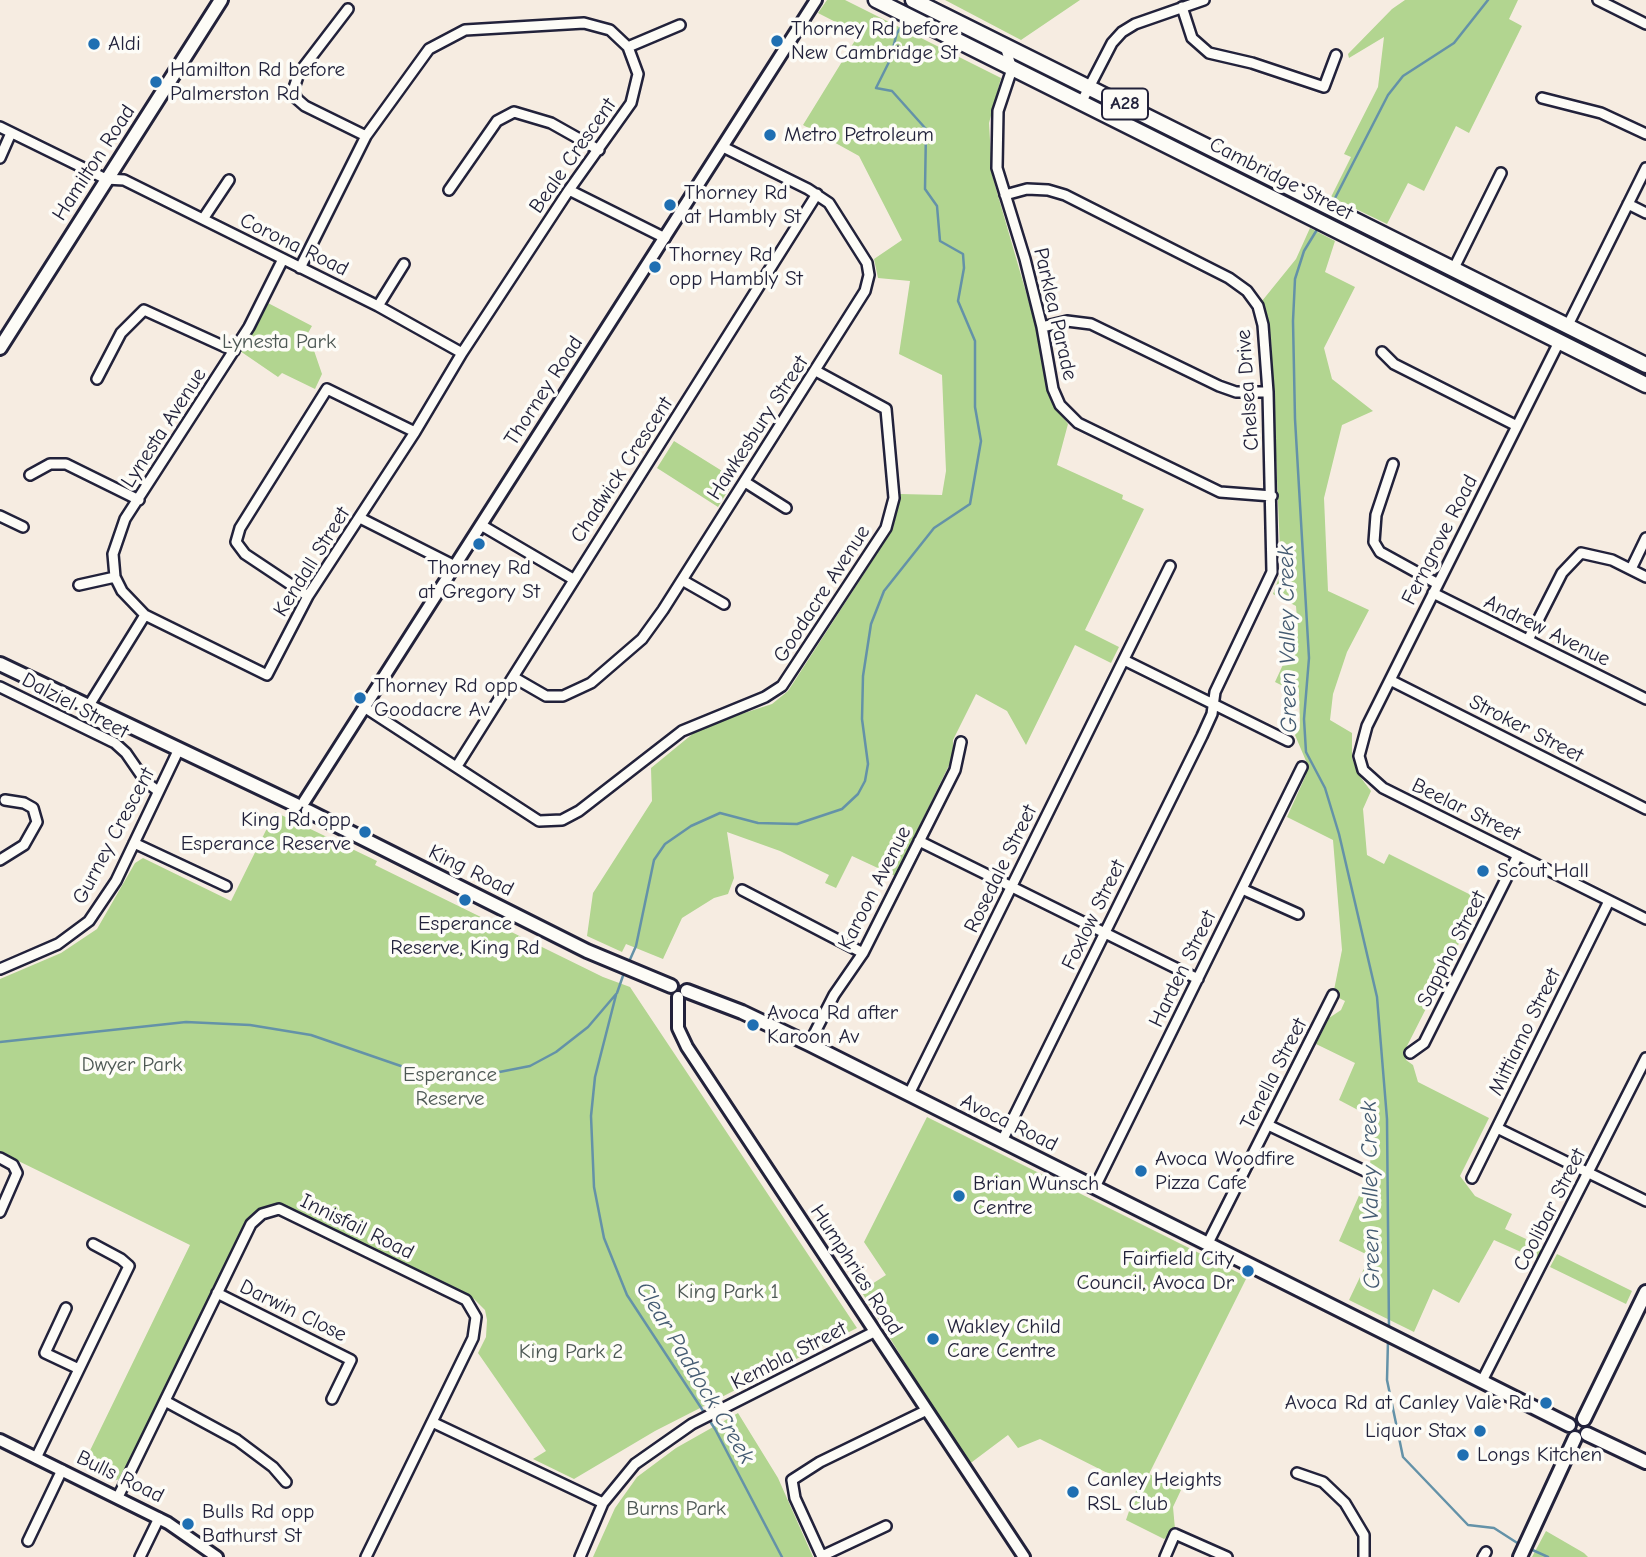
<!DOCTYPE html>
<html>
<head>
<meta charset="utf-8">
<style>
	body { margin:0 }
	canvas { display:block; background:#f6ece1 }
</style>
</head>
<body>
<canvas width="1646" height="1557"></canvas>
<script>
const context = document.querySelector('canvas').getContext('2d');
context.lineJoin = 'round';
function fillPath(path, color) { context.fillStyle = color; context.fill(path, 'evenodd'); }
const shape = rows => new Path2D(rows.map(r => 'M' + r).join(''));
function strokePath(path, color, width, dash) { context.strokeStyle = color; context.lineWidth = width; context.lineCap = dash ? 'butt' : 'round'; context.setLineDash(dash || []); context.stroke(path); }
function label(font, color, halo, rows, align = 'center') {
  context.font = font + ' "Comic Neue",sans-serif'; context.lineWidth = 7; context.setLineDash([]); context.textBaseline = 'middle'; context.strokeStyle = halo; context.fillStyle = color; for (const [text, x, y, turn = 0] of rows) {
    context.save(); context.translate(x, y); context.rotate((+turn || 0) * Math.PI / 180); context.textAlign = isNaN(turn) ? turn : align; if (halo) context.strokeText(text, 0, 0); context.fillText(text, 0, 0); context.restore();
  }
}
const green = shape([
	[827,0,845,0,1001,78,989,123,992,175,1041,344,1050,399,1068,424,1057,465,1123,495,1122,499,1144,509,1085,630,1119,647,1111,663,1075,645,1026,745,1007,711,976,694,953,740,953,757,895,876,852,856,836,888,825,883,829,875,780,851,727,832,734,878,728,894,714,898,682,918,663,959,626,944,622,952,587,936,593,893,652,801,651,768,701,727,772,704,788,691,893,529,900,494,942,495,946,471,942,375,899,354,910,281,878,278,874,259,902,240,859,156,803,125,859,34,818,13],
	[945,0,1080,0,1021,40],
	[1405,0,1518,0,1509,19,1522,26,1469,133,1456,126,1424,191,1408,183,1387,224,1331,197,1351,157,1344,154,1378,87,1384,37,1349,58,1348,54,1392,9],
	[1310,228,1335,241,1325,272,1355,287,1324,348,1332,379,1373,411,1342,425,1324,498,1328,591,1369,610,1347,652,1333,694,1330,720,1352,733,1352,758,1358,774,1371,791,1363,809,1367,855,1384,864,1389,854,1481,900,1404,1052,1406,1060,1413,1065,1418,1082,1489,1118,1460,1176,1475,1196,1512,1214,1505,1229,1545,1248,1539,1260,1494,1240,1459,1303,1433,1289,1414,1332,1349,1300,1370,1256,1339,1241,1369,1173,1375,1119,1339,1100,1355,1063,1316,1044,1329,1018,1341,1010,1345,1001,1333,995,1342,950,1333,840,1287,817,1306,775,1306,761,1295,735,1300,723,1299,694,1275,682,1298,632,1296,606,1273,594,1281,572,1271,339,1262,301,1296,259],
	[268,303,312,326,308,333,322,374,315,389,282,373,278,377,240,351],
	[674,441,735,479,718,507,657,468],
	[275,812,377,861,375,865,603,977,630,987,857,1328,655,1431,574,1479,533,1459,546,1451,478,1353,486,1337,487,1320,485,1310,474,1299,287,1207,274,1204,252,1214,245,1222,120,1479,112,1481,82,1467,190,1245,0,1152,0,979,61,953,97,929,135,863,143,858,231,901],
	[927,1117,1247,1277,1149,1474,1181,1490,1173,1507,1175,1529,1164,1539,1126,1520,1137,1488,1040,1439,1018,1448,1008,1435,968,1465,861,1291,886,1275,864,1242],
	[1557,1254,1632,1291,1626,1304,1550,1267],
	[738,1413,778,1478,813,1557,593,1557,615,1508,637,1477,676,1448],
	[1546,1531,1584,1553,1588,1557,1532,1557]
]);
const stream = shape([
	[1332,204,1388,95,1403,76,1454,43,1488,0],
	[1318,228,1304,251,1295,279,1293,321,1295,419,1309,658,1304,719,1306,752,1325,788,1339,834,1377,997,1387,1119,1389,1330],
	[628,964,636,946,654,860,665,844,691,826,720,813,758,823,797,824,842,809,858,794,865,781,868,764,862,719,863,676,871,624,884,591,934,528,970,504,981,441,975,407,975,341,958,301,964,268,963,254,940,241,937,206,925,189,926,129,892,91,876,88,889,62,897,33,906,20],
	[616,995,595,1077,591,1116,594,1187,604,1238,627,1295,715,1429,782,1557],
	[0,1042,186,1022,250,1025,311,1035,424,1074,484,1075,530,1066,556,1052,588,1027,617,993,625,970],
	[1388,1340,1387,1380,1403,1457,1468,1525,1494,1528,1522,1546],
	[1528,1548,1548,1557]
]);
const minor = shape([
	[1598,0,1646,24],
	[1182,7,1192,38,1209,53,1252,63,1324,87,1336,55],
	[348,9,299,73,293,91,297,99,305,106,366,136],
	[1005,46,1012,69,998,111,997,168,1025,259,1042,327,1053,389,1060,405,1078,423,1220,492,1272,496],
	[628,47,680,25],
	[1542,98,1601,113,1646,134],
	[1082,101,1112,43,1122,32,1135,24,1204,0],
	[0,127,106,179,124,180,378,306,462,353],
	[0,158,11,133],
	[449,190,497,121,514,112,551,123,599,150],
	[569,190,665,238],
	[1628,204,1646,213],
	[203,219,229,180],
	[283,259,249,327,125,519,113,554,115,577,122,591,145,615,267,675,308,596,415,432,462,353,569,190,631,103,638,74,628,47,610,30,584,23,465,30,429,49,366,136,300,268],
	[1454,268,1501,173],
	[378,306,404,264],
	[1568,325,1646,168],
	[1042,327,1067,321,1091,324,1219,386,1236,392,1268,392],
	[1559,342,1367,726,1359,756,1363,770,1383,788,1646,919],
	[1382,352,1394,364,1517,426],
	[97,379,121,333,144,310,234,351],
	[1393,464,1376,515,1374,542,1380,552,1438,584],
	[30,475,50,464,66,464,139,500],
	[745,482,786,508],
	[0,516,23,527],
	[360,518,455,566],
	[481,525,573,579],
	[1631,569,1646,538],
	[682,580,724,604],
	[79,585,115,577],
	[1433,593,1646,699],
	[308,596,245,554,236,542,240,528,327,389,415,432],
	[1528,640,1562,573,1581,553,1612,560,1646,577],
	[1124,660,1288,741],
	[513,677,546,696,563,696,591,683,642,639,663,610,865,291,869,275,867,263,829,203,808,189,723,147],
	[1390,680,1646,809],
	[0,687,115,743,126,753,146,782,158,791],
	[88,707,145,615],
	[364,707,539,821,562,820,579,811,682,731,765,697,782,686,886,528,894,498,886,409,816,371],
	[457,766,817,194],
	[919,841,1198,979],
	[134,843,226,886],
	[0,860,24,845,37,822,33,808,24,803,5,800],
	[1242,889,1298,914],
	[742,890,863,953],
	[0,969,58,944,89,921,116,881,178,751],
	[809,1044,834,995,863,953,955,770,961,742],
	[1410,1053,1424,1043,1518,855],
	[909,1094,1170,566],
	[1268,1125,1369,1173],
	[1497,1128,1646,1201],
	[1002,1141,1202,736,1212,714,1215,692,1272,572,1268,392,1263,325,1258,306,1247,291,1229,278,1065,195,1048,190,1027,189,1005,195],
	[0,1158,13,1165,17,1173,0,1212],
	[1472,1178,1609,901],
	[1095,1187,1302,767],
	[1208,1243,1333,995],
	[217,1293,351,1360,332,1399],
	[66,1308,45,1353,79,1369],
	[1484,1377,1646,1058],
	[165,1401,237,1440,273,1467,286,1482],
	[432,1422,603,1503],
	[36,1458,129,1266,121,1259,93,1244],
	[1297,1473,1323,1482,1345,1503,1364,1535,1364,1557],
	[118,1497,251,1224,262,1214,279,1209,466,1300,476,1317,473,1338,366,1557],
	[28,1541,62,1470],
	[822,1556,886,1526],
	[140,1557,159,1518],
	[580,1557,603,1503,635,1464,692,1424,874,1332],
	[822,1557,795,1498,792,1480,820,1462,925,1411],
	[1165,1557,1175,1534,1227,1557],
	[1483,1557,1486,1552]
]);
const tertiary = shape([
	[304,802,816,0],
	[678,997,678,1028,687,1047,1024,1557],
	[0,1440,168,1523,217,1557]
]);
const secondary = shape([
	[0,348,221,0],
	[0,664,296,805],
	[308,811,587,951,671,986],
	[687,991,742,1012,809,1044,1569,1425],
	[1584,1419,1646,1292],
	[1587,1434,1646,1462],
	[1520,1557,1575,1438]
]);
const trunk = shape([
	[876,0,1646,385],
	[913,0,1646,365]
]);
const markers = [
	[777,41,7,"#1f6fb2"],
	[94,44,7,"#1f6fb2"],
	[156,82,7,"#1f6fb2"],
	[770,135,7,"#1f6fb2"],
	[670,205,7,"#1f6fb2"],
	[655,267,7,"#1f6fb2"],
	[479,544,7,"#1f6fb2"],
	[360,698,7,"#1f6fb2"],
	[365,832,7,"#1f6fb2"],
	[1483,871,7,"#1f6fb2"],
	[465,900,7,"#1f6fb2"],
	[753,1025,7,"#1f6fb2"],
	[1141,1171,7,"#1f6fb2"],
	[959,1196,7,"#1f6fb2"],
	[1248,1271,7,"#1f6fb2"],
	[933,1339,7,"#1f6fb2"],
	[1546,1403,7,"#1f6fb2"],
	[1480,1431,7,"#1f6fb2"],
	[1463,1455,7,"#1f6fb2"],
	[1073,1492,7,"#1f6fb2"],
	[188,1524,7,"#1f6fb2"]
];
const shields = [
	[1125,104,46]
];
const shieldNames = [
	["A28",1125,104]
];
const poiNames = [
	["Thorney Rd before",791,29],
	["New Cambridge St",791,53],
	["Aldi",108,44],
	["Hamilton Rd before",170,70],
	["Palmerston Rd",170,94],
	["Metro Petroleum",784,135],
	["Thorney Rd",684,193],
	["at Hambly St",684,217],
	["Thorney Rd",669,255],
	["opp Hambly St",669,279],
	["Thorney Rd",479,568,"center"],
	["at Gregory St",479,592,"center"],
	["Thorney Rd opp",374,686],
	["Goodacre Av",374,710],
	["King Rd opp",351,820,"right"],
	["Esperance Reserve",351,844,"right"],
	["Scout Hall",1497,871],
	["Esperance",465,924,"center"],
	["Reserve, King Rd",465,948,"center"],
	["Avoca Rd after",767,1013],
	["Karoon Av",767,1037],
	["Avoca Woodfire",1155,1159],
	["Pizza Cafe",1155,1183],
	["Brian Wunsch",973,1184],
	["Centre",973,1208],
	["Fairfield City",1234,1259,"right"],
	["Council, Avoca Dr",1234,1283,"right"],
	["Wakley Child",947,1327],
	["Care Centre",947,1351],
	["Avoca Rd at Canley Vale Rd",1532,1403,"right"],
	["Liquor Stax",1466,1431,"right"],
	["Longs Kitchen",1477,1455],
	["Canley Heights",1087,1480],
	["RSL Club",1087,1504],
	["Bulls Rd opp",202,1512],
	["Bathurst St",202,1536]
];
const streetNames = [
	["Beale Crescent",573,156,-55],
	["Hamilton Road",94,163,-57],
	["Cambridge Street",1281,179,27],
	["Corona Road",294,245,26],
	["Parklea Parade",1055,314,77],
	["Chelsea Drive",1248,390,-94],
	["Thorney Road",544,391,-57],
	["Lynesta Avenue",164,428,-57],
	["Hawkesbury Street",758,428,-57],
	["Chadwick Crescent",622,470,-57],
	["Ferngrove Road",1440,540,-63],
	["Kendall Street",312,562,-58],
	["Goodacre Avenue",822,594,-57],
	["Andrew Avenue",1547,631,26],
	["Dalziel Street",75,706,28],
	["Stroker Street",1526,729,27],
	["Beelar Street",1466,810,26],
	["Gurney Crescent",114,836,-62],
	["Rosedale Street",1001,869,-64],
	["King Road",471,871,26],
	["Karoon Avenue",875,888,-63],
	["Foxlow Street",1094,915,-64],
	["Sappho Street",1452,949,-63],
	["Harden Street",1183,969,-64],
	["Mittiamo Street",1525,1032,-64],
	["Tenella Street",1274,1074,-63],
	["Avoca Road",1009,1123,26],
	["Coolibar Street",1550,1210,-63],
	["Innisfail Road",357,1227,26],
	["Humphries Road",856,1270,57],
	["Darwin Close",293,1311,26],
	["Kembla Street",789,1356,-27],
	["Bulls Road",120,1477,26]
];
const parkNames = [
	["Lynesta Park",279,342],
	["Dwyer Park",132,1065],
	["Esperance",450,1075],
	["Reserve",450,1099],
	["King Park 1",728,1292],
	["King Park 2",571,1352],
	["Burns Park",676,1509]
];
const waterNames = [
	["Green Valley Creek",1288,639,-91],
	["Green Valley Creek",1371,1195,-91],
	["Clear Paddock Creek",695,1373,59]
];
fillPath(green, '#b2d590');
strokePath(stream, '#6492a8', 2.5);
strokePath(minor, '#22223b', 14);
strokePath(tertiary, '#22223b', 16);
strokePath(secondary, '#22223b', 18);
strokePath(trunk, '#22223b', 19);
strokePath(minor, '#fdfcf7', 9);
strokePath(tertiary, '#fdfcf7', 10);
strokePath(secondary, '#fdfcf7', 12);
strokePath(trunk, '#fdfcf7', 14);
for (const [x, y, r, color] of markers) { const dot = new Path2D(); dot.arc(x, y, r, 0, 2 * Math.PI); context.fillStyle = color; context.fill(dot); strokePath(dot, '#fdfcf7', 2.5); }
for (const [x, y, w] of shields) { const box = new Path2D(); box.roundRect(x - w / 2, y - 15.5, w, 31, 5); context.fillStyle = '#fdfcf7'; context.fill(box); strokePath(box, '#22223b', 2); }
label('bold 19px', '#22223b', null, shieldNames);
label('21px', '#22223b', '#fdfcf7', poiNames, 'left');
label('21px', '#22223b', '#fdfcf7', streetNames);
label('21px', '#4d5854', '#fdfcf7', parkNames);
label('italic 23px', '#435a71', '#fdfcf7', waterNames);
</script>
</body>
</html>
